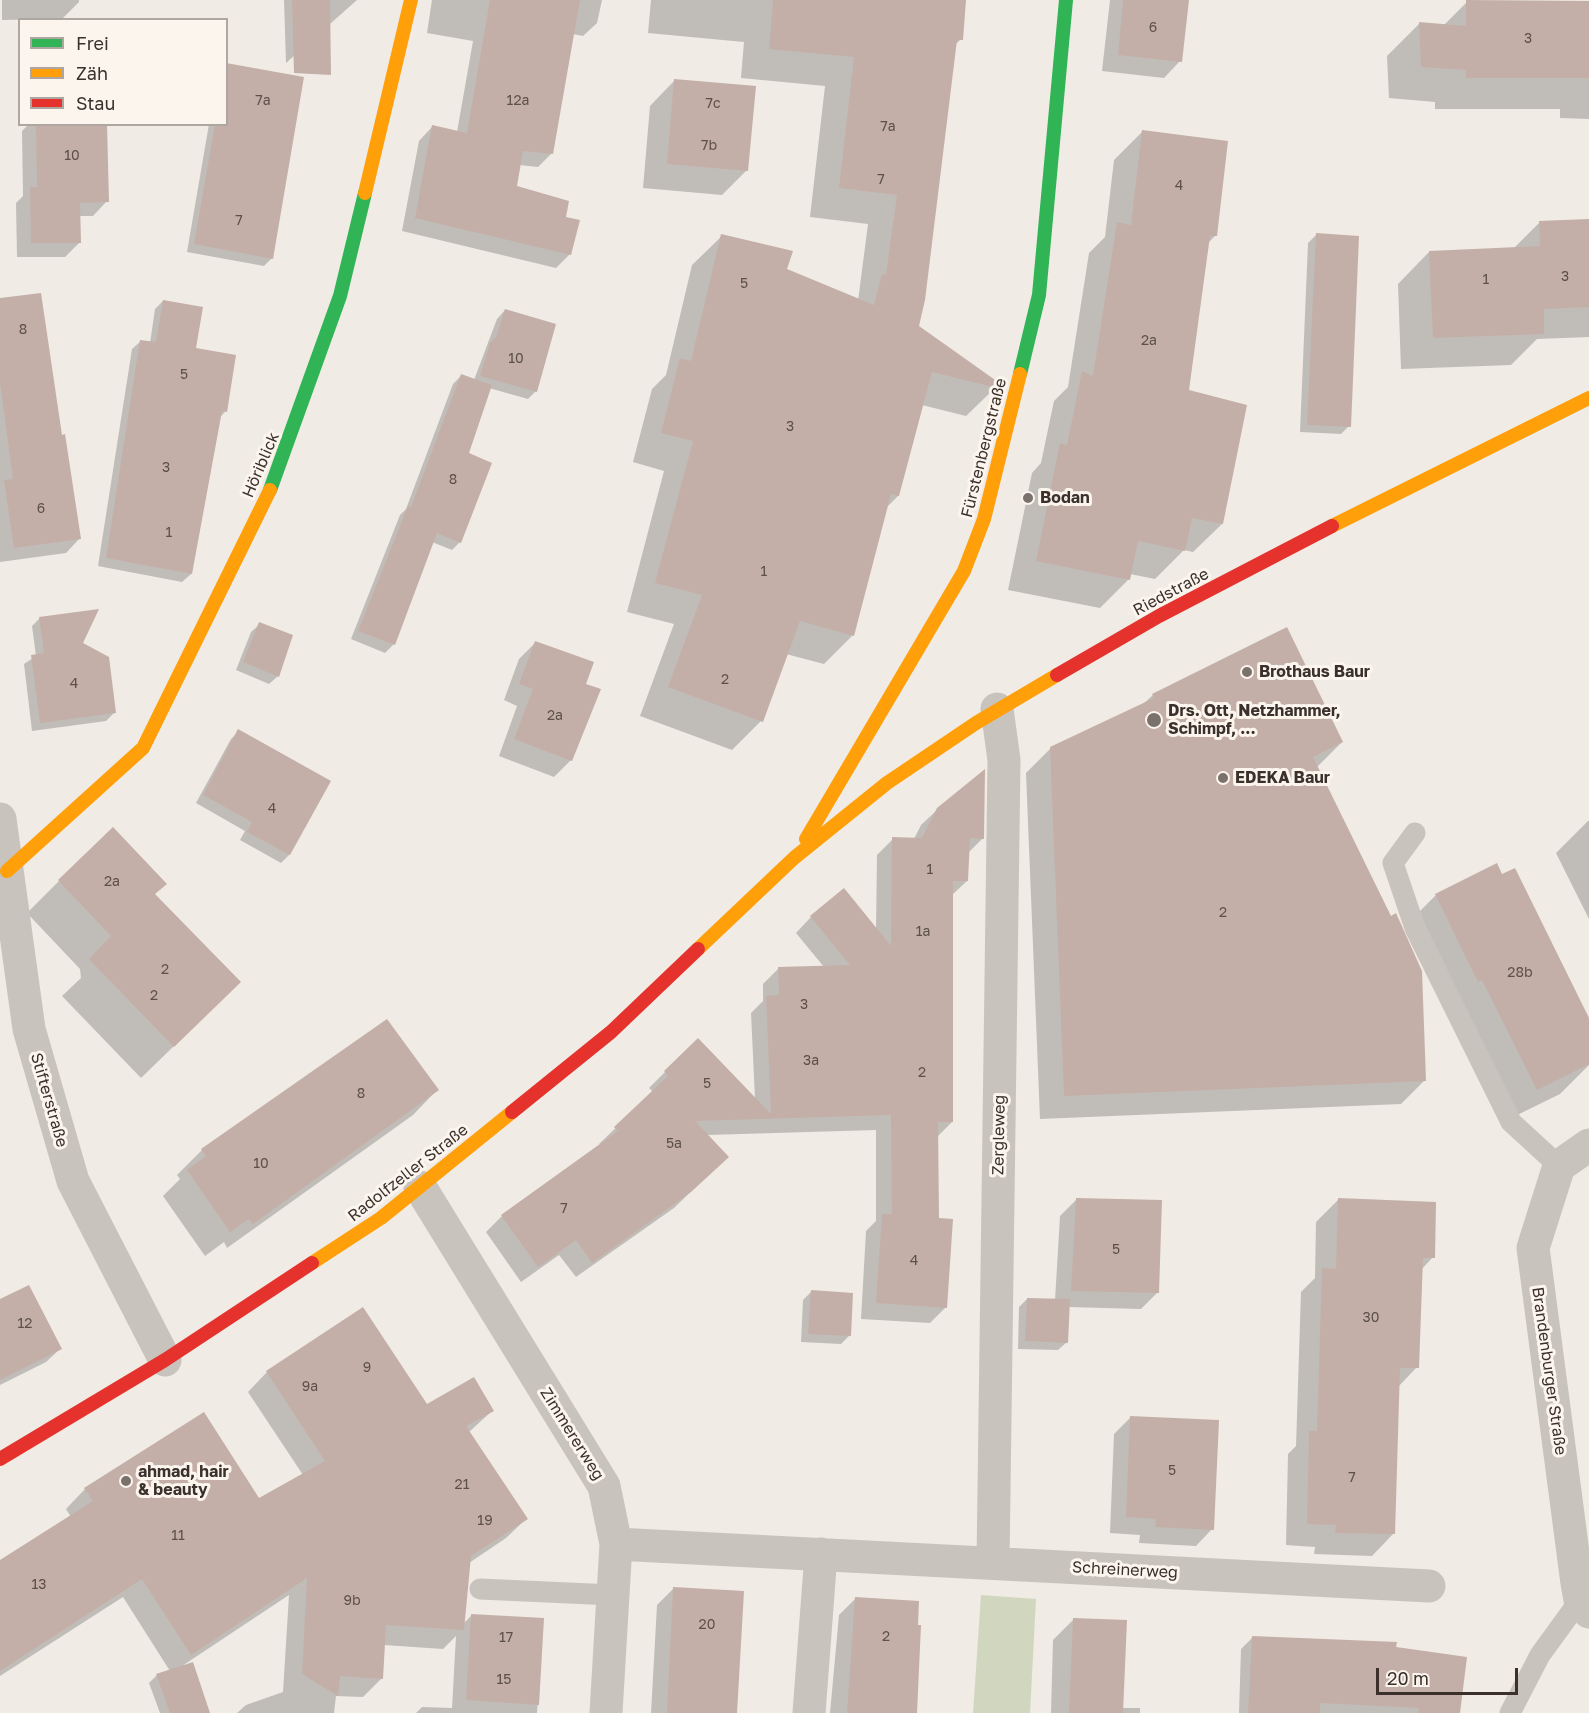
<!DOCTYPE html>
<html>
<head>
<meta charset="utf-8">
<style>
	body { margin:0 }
	#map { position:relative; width:1589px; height:1713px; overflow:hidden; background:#f0ebe5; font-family:"Golos Text",sans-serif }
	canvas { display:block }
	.legend { position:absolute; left:18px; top:18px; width:210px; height:108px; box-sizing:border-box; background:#fbf5ee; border:2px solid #aea6a0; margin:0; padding:8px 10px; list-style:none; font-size:18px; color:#3b302b }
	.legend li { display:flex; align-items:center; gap:12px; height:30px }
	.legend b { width:30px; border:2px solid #aea6a0 }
	.scale { position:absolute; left:1376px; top:1668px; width:142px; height:27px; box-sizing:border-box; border:3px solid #3b302b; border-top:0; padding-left:8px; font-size:18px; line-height:21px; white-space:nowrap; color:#3b302b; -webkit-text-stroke:4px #fbf5ee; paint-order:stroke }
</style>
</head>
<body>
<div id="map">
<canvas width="1589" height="1713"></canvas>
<ul class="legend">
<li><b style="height:8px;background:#30b455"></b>Frei</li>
<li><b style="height:8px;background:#ff9f0a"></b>Zäh</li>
<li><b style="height:8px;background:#e5322d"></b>Stau</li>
</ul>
<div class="scale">20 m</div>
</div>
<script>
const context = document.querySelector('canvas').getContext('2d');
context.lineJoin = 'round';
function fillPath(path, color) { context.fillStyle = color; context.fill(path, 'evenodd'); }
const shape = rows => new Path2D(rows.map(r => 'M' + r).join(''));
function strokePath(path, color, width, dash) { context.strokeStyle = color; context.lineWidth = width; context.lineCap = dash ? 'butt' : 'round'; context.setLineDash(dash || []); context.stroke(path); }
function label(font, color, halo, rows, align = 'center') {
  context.font = font + ' "Golos Text",sans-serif'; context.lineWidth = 6; context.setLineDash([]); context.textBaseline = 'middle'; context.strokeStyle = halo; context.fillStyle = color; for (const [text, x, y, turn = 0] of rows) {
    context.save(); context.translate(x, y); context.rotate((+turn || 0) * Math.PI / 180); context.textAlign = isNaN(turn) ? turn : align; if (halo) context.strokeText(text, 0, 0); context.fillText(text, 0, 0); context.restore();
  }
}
const green = shape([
	[981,1595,1036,1599,1030,1713,973,1713]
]);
const shadow = shape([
	[2,0,79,0,79,2,62,19,2,20],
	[284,0,357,0,286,63],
	[432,0,602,0,597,23,583,36,573,34,552,153,538,167,519,165,516,187,564,218,570,254,556,268,402,231,419,141,432,127,457,132,473,41,427,33],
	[651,0,965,0,961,39,955,45,917,326,996,387,966,416,922,405,898,496,886,508,853,635,824,664,786,654,761,721,732,750,640,716,674,624,627,612,664,471,633,462,652,389,666,375,692,265,722,236,785,270,858,301,868,224,810,217,825,86,741,78,744,42,648,33],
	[1110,0,1187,0,1180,61,1164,78,1102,71],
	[1467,2,1589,3,1589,119,1560,118,1560,109,1435,109,1435,102,1389,98,1387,56,1419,24,1443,26],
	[674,81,747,170,722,195,643,188,650,106],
	[29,124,105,124,107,201,93,216,79,216,80,242,65,257,17,257,16,203,23,196,22,131],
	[209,124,226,124,272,258,264,266,187,252],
	[1142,132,1216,235,1207,244,1187,391,1222,524,1193,552,1184,550,1155,579,1130,574,1128,580,1100,608,1008,590,1032,473,1041,463,1054,401,1068,387,1089,253,1105,237,1114,160],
	[1589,220,1589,337,1537,339,1511,365,1401,369,1398,284,1429,252,1513,249,1540,222],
	[1316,235,1349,426,1341,434,1300,432,1308,243],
	[0,300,60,436,80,538,66,553,0,562],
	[163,301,194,349,225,412,219,418,191,574,182,582,98,566,132,349,141,341,150,343,155,309],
	[505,310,536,391,528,399,489,388,467,454,460,542,452,550,432,542,393,645,385,653,351,639,400,515,406,509,453,384,461,376,474,380,497,319],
	[40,618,81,644,114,713,106,721,32,731,24,664,36,656,32,626],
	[260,624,278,676,269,684,236,670,251,632],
	[1286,629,1342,742,1317,767,1425,1080,1401,1104,1040,1119,1026,773,1051,748,1142,705,1153,695],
	[536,642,584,685,571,760,554,777,499,756,517,706,504,700,519,659],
	[239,731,329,781,289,855,281,863,240,840,245,831,196,803,231,739],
	[938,809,983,838,968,853,967,881,952,895,952,1122,937,1137,937,1219,946,1307,930,1323,861,1319,866,1231,876,1221,876,1130,707,1135,711,1172,674,1208,576,1277,559,1255,521,1282,486,1232,502,1216,601,1145,599,1144,653,1092,649,1088,665,1072,755,1099,751,1013,763,1001,763,984,779,968,824,967,796,933,811,917,876,930,877,855,893,839,914,839,921,825],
	[1588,821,1589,821,1589,919,1556,853],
	[59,881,154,895,207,1014,141,1078,62,996,81,978,80,969,27,913],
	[1436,895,1589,1022,1589,1065,1560,1094,1505,1121,1404,927],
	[437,1090,413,1115,227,1248,224,1242,205,1256,163,1196,180,1179,177,1175,202,1150],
	[1076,1200,1158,1292,1141,1309,1068,1307,1067,1342,1058,1350,1018,1349,1019,1307,1027,1299,1055,1300,1060,1216],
	[1338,1200,1433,1257,1421,1270,1417,1367,1398,1387,1393,1534,1372,1556,1314,1554,1315,1547,1286,1545,1288,1454,1296,1446,1301,1292,1315,1278,1316,1222],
	[811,1292,849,1336,841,1344,801,1342,803,1300],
	[0,1299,60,1349,46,1362,0,1385],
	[267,1372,427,1406,492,1411,469,1432,526,1519,506,1538,469,1563,463,1624,472,1615,543,1620,537,1713,416,1713,422,1707,452,1708,456,1636,443,1649,384,1645,382,1678,363,1697,336,1696,334,1713,237,1713,246,1705,283,1692,289,1595,182,1666,209,1713,160,1713,149,1683,157,1675,170,1671,123,1597,0,1676,0,1562,71,1517,66,1509,85,1489,258,1500,303,1475,248,1392],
	[1131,1417,1212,1529,1196,1546,1139,1543,1140,1535,1110,1533,1114,1434],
	[673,1589,736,1713,651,1713,657,1605],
	[855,1599,913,1713,830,1713,839,1615],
	[1074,1619,1122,1708,1140,1708,1140,1713,1051,1713,1053,1640],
	[1252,1638,1395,1649,1458,1713,1239,1713,1241,1649]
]);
const building = shape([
	[292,0,330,0,331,75,294,73],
	[490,0,580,0,553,154,523,151,517,186,569,201,566,217,580,220,571,255,415,218,432,125,467,133],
	[773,0,966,0,963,40,957,40,925,300,919,326,998,382,997,388,932,372,899,496,891,494,854,636,800,621,763,722,668,687,702,595,655,583,693,441,661,433,680,358,691,361,721,234,793,251,787,269,874,305,882,274,886,275,897,195,839,188,854,57,769,49],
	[1123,0,1189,0,1182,62,1118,55],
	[1466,0,1589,1,1589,78,1466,78,1466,70,1421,67,1419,22,1466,26],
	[226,63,304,77,273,259,194,244,215,124,226,124],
	[674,79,756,86,748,171,667,164],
	[36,124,107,124,109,202,80,203,81,243,31,243,30,187,37,187],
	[1142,130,1228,141,1217,236,1210,236,1189,390,1247,405,1223,524,1192,518,1185,551,1138,541,1130,580,1036,561,1060,443,1067,445,1082,371,1093,376,1117,222,1131,225],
	[1589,219,1589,307,1544,309,1544,334,1433,338,1429,251,1540,246,1539,221],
	[1316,233,1359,236,1351,427,1307,425],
	[41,293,62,435,65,434,81,539,14,548,4,480,13,479,0,383,0,298],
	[163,300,203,307,196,348,236,355,227,412,222,411,192,574,106,558,140,340,156,342],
	[505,309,556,324,537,392,480,376,490,343,496,337],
	[461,374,492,385,469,453,492,463,461,543,437,533,395,645,358,631,408,506,411,507],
	[99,609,83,643,109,657,116,713,40,723,31,655,44,653,39,617],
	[259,622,293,635,279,677,243,662],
	[1287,627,1343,742,1313,757,1391,916,1396,913,1422,971,1426,1081,1064,1096,1050,747,1154,698,1152,694],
	[535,641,594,662,586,684,601,689,572,761,514,739,533,689,519,684],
	[238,729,331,781,290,855,247,832,252,822,203,795],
	[985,769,984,839,970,838,968,881,953,881,953,1122,938,1122,939,1218,953,1219,947,1308,876,1303,882,1214,892,1214,891,1115,695,1121,729,1157,691,1192,592,1263,576,1240,538,1267,501,1215,618,1131,614,1127,668,1076,664,1071,698,1038,771,1114,766,996,779,995,778,967,850,965,810,916,844,888,891,946,892,837,922,838,937,808],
	[113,827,167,884,155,894,241,982,174,1047,89,959,111,936,58,880],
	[1497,863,1502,874,1515,868,1589,1018,1589,1064,1537,1090,1482,980,1478,982,1435,894],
	[387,1019,439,1090,253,1224,249,1219,230,1232,187,1170,206,1156,201,1149],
	[1076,1198,1162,1200,1159,1293,1071,1291],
	[1338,1198,1436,1202,1435,1258,1423,1258,1419,1368,1400,1368,1395,1534,1335,1533,1336,1525,1307,1524,1309,1431,1317,1431,1322,1268,1336,1269],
	[29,1285,62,1349,0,1380,0,1299],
	[811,1290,853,1293,851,1336,808,1334],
	[1027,1298,1070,1299,1068,1343,1025,1341],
	[363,1307,427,1404,474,1377,494,1411,466,1426,528,1519,471,1556,464,1630,386,1625,383,1679,340,1676,338,1696,302,1674,307,1578,191,1655,142,1579,0,1671,0,1560,93,1501,84,1488,204,1412,259,1498,325,1461,266,1371],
	[1130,1416,1219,1420,1214,1530,1155,1527,1156,1519,1126,1517],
	[673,1587,744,1591,737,1713,667,1713],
	[855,1597,919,1601,918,1625,921,1625,917,1713,847,1713],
	[471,1614,544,1618,539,1705,466,1700],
	[1073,1618,1127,1620,1123,1713,1069,1713],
	[1252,1636,1397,1642,1396,1647,1467,1657,1460,1713,1418,1713,1419,1708,1320,1703,1320,1713,1248,1713],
	[193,1662,210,1713,170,1713,156,1674]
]);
const lane = shape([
	[1415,833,1393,863,1415,928,1511,1122,1559,1166],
	[480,1589,613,1595],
	[1510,1713,1540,1655,1580,1600]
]);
const street = shape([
	[0,819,29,1029,73,1181,165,1360],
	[1589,1145,1559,1166,1533,1248,1577,1583,1580,1600,1589,1612],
	[420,1187,604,1486,616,1544,606,1713],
	[616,1544,1429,1586],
	[993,1563,1004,760,997,709],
	[809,1713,821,1554]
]);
const fast = shape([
	[1020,374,1039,295,1066,0],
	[270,490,340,296,365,193]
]);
const slow = shape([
	[365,193,411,0],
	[1332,526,1589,398],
	[806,839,964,571,984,519,1020,374],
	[7,871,143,748,270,490],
	[698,949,794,858,887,783,976,723,1057,675],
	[312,1263,381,1218,512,1112]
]);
const jam = shape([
	[1057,675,1159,616,1332,526],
	[512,1112,611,1032,698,949],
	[0,1459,165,1360,312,1263]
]);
const markers = [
	[1028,498,6,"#7a716c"],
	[1247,672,6,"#7a716c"],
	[1154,720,8,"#7a716c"],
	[1223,778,6,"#7a716c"],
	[126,1481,6,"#7a716c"]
];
const numberNames = [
	["6",1153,28],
	["3",1528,39],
	["7a",263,101],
	["12a",518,101],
	["7c",713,104],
	["7a",888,127],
	["7b",709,146],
	["10",72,156],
	["7",881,180],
	["4",1179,186],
	["7",239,221],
	["3",1565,277],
	["1",1486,280],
	["5",744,284],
	["8",23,330],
	["2a",1149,341],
	["10",516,359],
	["5",184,375],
	["3",790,427],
	["3",166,468],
	["8",453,480],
	["6",41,509],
	["1",169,533],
	["1",764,572],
	["2",725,680],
	["4",74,684],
	["2a",555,716],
	["4",272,809],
	["1",930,870],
	["2a",112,882],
	["2",1223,913],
	["1a",923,932],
	["2",165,970],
	["28b",1520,973],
	["2",154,996],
	["3",804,1005],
	["3a",811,1061],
	["2",922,1073],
	["5",707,1084],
	["8",361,1094],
	["5a",674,1144],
	["10",261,1164],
	["7",564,1209],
	["5",1116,1250],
	["4",914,1261],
	["30",1371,1318],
	["12",25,1324],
	["9",367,1368],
	["9a",310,1387],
	["5",1172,1471],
	["7",1352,1478],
	["21",462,1485],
	["19",485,1521],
	["11",178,1536],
	["13",39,1585],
	["9b",352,1601],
	["20",707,1625],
	["2",886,1637],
	["17",506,1638],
	["15",504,1680]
];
const streetNames = [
	["Fürstenbergstraße",984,448,-76],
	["Höriblick",261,465,-67],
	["Riedstraße",1171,592,-28],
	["Stifterstraße",49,1100,74],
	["Zergleweg",999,1135,-89],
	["Radolfzeller Straße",408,1173,-38],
	["Brandenburger Straße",1549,1371,82],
	["Zimmererweg",572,1434,58],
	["Schreinerweg",1125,1570,3]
];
const poiNames = [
	["Bodan",1040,498],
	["Brothaus Baur",1259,672],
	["Drs. Ott, Netzhammer,",1168,711],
	["Schimpf, ...",1168,729],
	["EDEKA Baur",1235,778],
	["ahmad, hair",138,1472],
	["& beauty",138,1490]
];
fillPath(green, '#d1d6bf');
fillPath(shadow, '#0003');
fillPath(building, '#c3afa7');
strokePath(lane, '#c9c3be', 21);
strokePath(street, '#c9c3be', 33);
strokePath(fast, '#30b455', 14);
strokePath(slow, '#ff9f0a', 14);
strokePath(jam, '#e5322d', 14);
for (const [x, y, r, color] of markers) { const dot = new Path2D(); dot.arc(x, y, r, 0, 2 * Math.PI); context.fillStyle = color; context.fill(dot); strokePath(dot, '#fbf5ee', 2); }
label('14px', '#5d504a', null, numberNames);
label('16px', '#3b302b', '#fbf5ee', streetNames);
label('bold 16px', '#3b302b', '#fbf5ee', poiNames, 'left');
</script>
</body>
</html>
